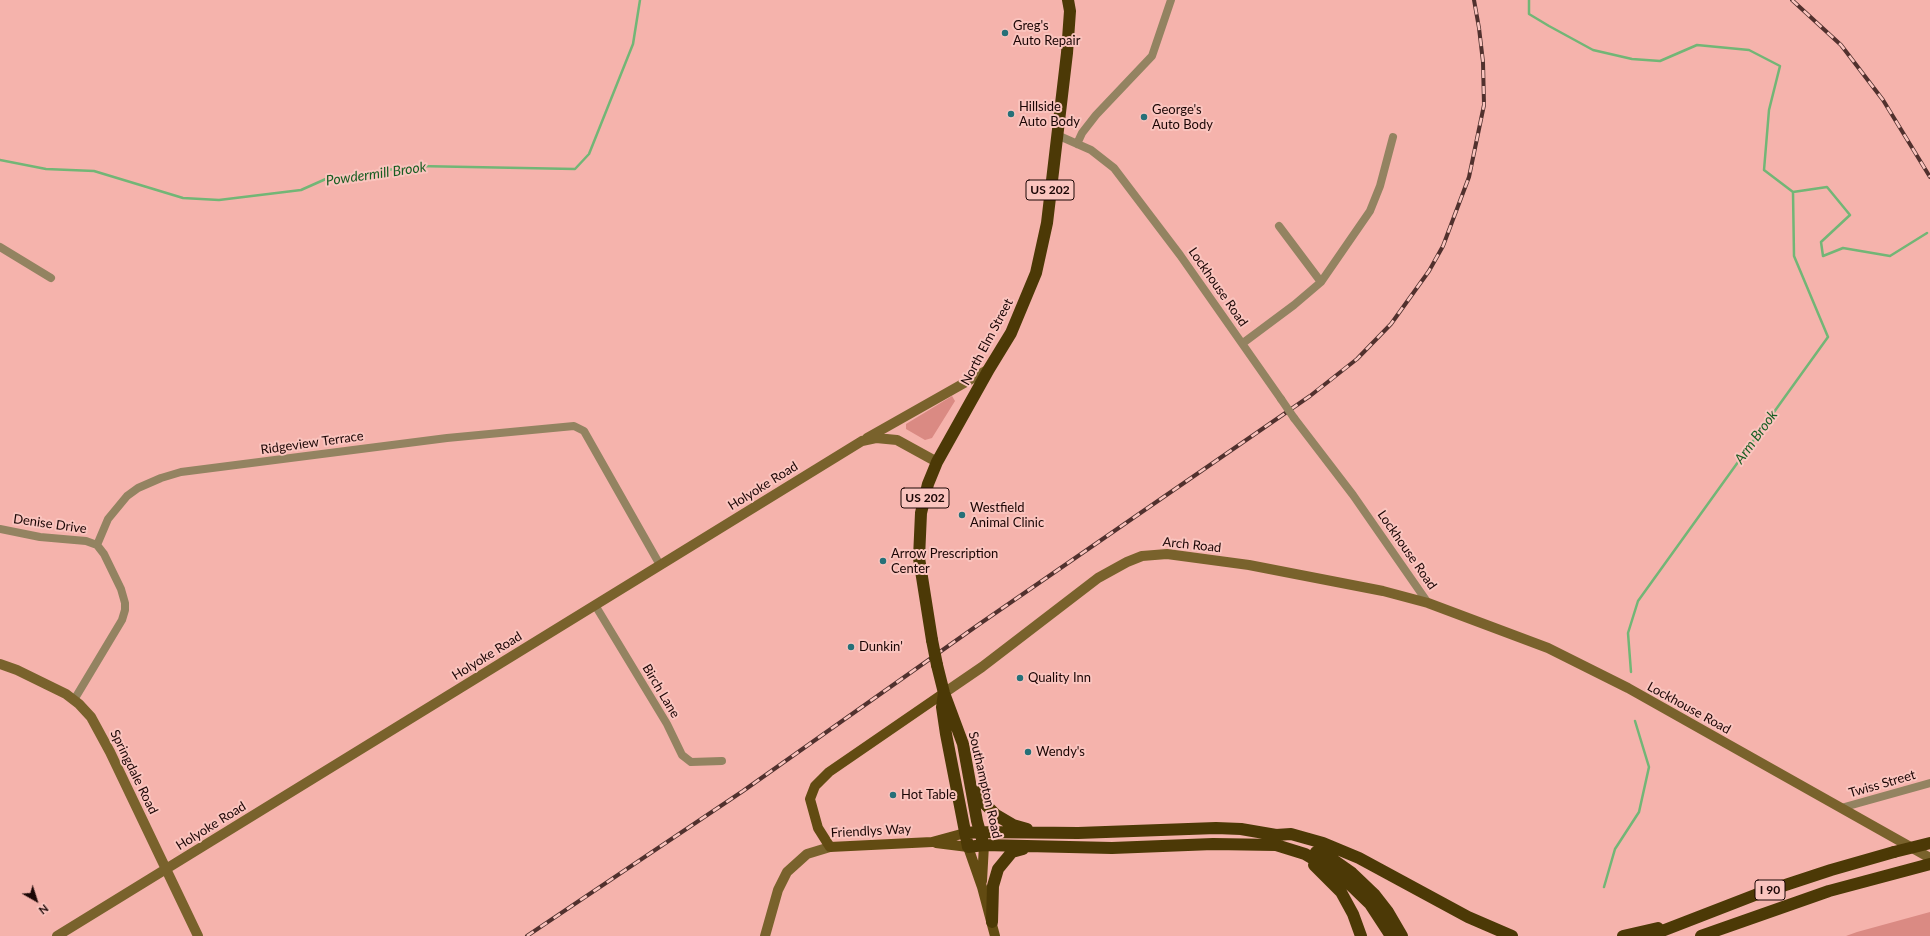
<!DOCTYPE html>
<html>
<head>
<meta charset="utf-8">
<style>
	body { margin:0 }
	#map { position:relative; width:1930px; height:936px; overflow:hidden; background:#f5b3ac; font-family:Lato,sans-serif }
	canvas { display:block }
	.north { position:absolute; left:16px; top:880px; width:40px; height:40px; -webkit-text-stroke:3px #fac4be; paint-order:stroke; rotate:141deg; font-size:11px; font-weight:700; line-height:16px; text-align:center; color:#1b0605 }
	.north::after { content:''; display:block; margin:auto; width:14px; height:18px; background:#1b0605; clip-path:polygon(50% 0,100% 100%,50% 72%,0 100%) }
</style>
</head>
<body>
<div id="map">
<canvas width="1930" height="936"></canvas>
<div class="north">N</div>
</div>
<script>
const context = document.querySelector('canvas').getContext('2d');
context.lineJoin = 'round';
function fillPath(path, color) { context.fillStyle = color; context.fill(path, 'evenodd'); }
const shape = rows => new Path2D(rows.map(r => 'M' + r).join(''));
function strokePath(path, color, width, dash) { context.strokeStyle = color; context.lineWidth = width; context.lineCap = dash ? 'butt' : 'round'; context.setLineDash(dash || []); context.stroke(path); }
function label(font, color, halo, rows, align = 'center') {
  context.font = font + ' Lato,sans-serif'; context.lineWidth = 4; context.setLineDash([]); context.textBaseline = 'middle'; context.strokeStyle = halo; context.fillStyle = color; for (const [text, x, y, turn = 0] of rows) {
    context.save(); context.translate(x, y); context.rotate((+turn || 0) * Math.PI / 180); context.textAlign = isNaN(turn) ? turn : align; if (halo) context.strokeText(text, 0, 0); context.fillText(text, 0, 0); context.restore();
  }
}
const green = shape([
	[952,396,955,401,932,438,925,440,906,429,906,424],
	[1930,912,1930,936,1846,936,1857,932]
]);
const stream = shape([
	[1529,0,1529,14,1549,26,1593,50,1632,59,1660,61,1697,45,1749,50,1780,66,1769,110,1764,170,1793,192,1827,187,1850,215,1821,242,1823,256,1843,248,1890,256,1927,233],
	[0,160,46,169,94,171,183,198,219,200,301,190,328,178,417,166,575,169,589,154,633,44,640,0],
	[1631,672,1628,633,1638,601,1828,337,1794,256,1793,192],
	[1604,887,1615,849,1639,812,1649,767,1635,721]
]);
const street = shape([
	[1057,135,1091,150,1114,168,1180,255,1281,399],
	[1077,144,1082,133,1096,115,1152,56,1171,0],
	[1279,226,1321,282],
	[0,247,51,278],
	[1243,343,1294,305,1321,282,1370,211,1380,186,1393,137],
	[1294,418,1353,495,1428,603],
	[0,529,40,537,86,541,97,545],
	[595,605,667,724,682,755,691,762,722,761],
	[74,700,122,620,125,610,125,603,121,589,104,554,97,545,108,519,127,496,138,488,161,478,181,472,447,438,574,426,584,431,660,565],
	[1841,808,1930,783]
]);
const secondary = shape([
	[867,438,989,369],
	[0,664,17,670,66,694,79,704,91,717,110,752,198,936],
	[944,693,982,667,1098,578,1127,562,1142,556,1167,554,1249,565,1383,591,1428,603,1548,648,1628,688,1930,858],
	[57,936,862,441,876,438,897,440,937,462],
	[765,936,778,890,787,872,807,854,830,847]
]);
const primary = shape([
	[944,693,829,772,815,786,810,799,818,828,830,847,932,842,965,833],
	[936,843,968,847,982,887,995,936],
	[982,881,984,845]
]);
const highway = shape([
	[932,640,919,558,921,513,928,484,937,462,989,369,1011,333,1036,273,1047,223,1067,53,1070,11,1068,0],
	[937,665,944,693,963,744,977,821,982,839],
	[944,693,942,707,946,734,968,847,984,845,1112,848,1213,844,1276,845,1305,854,1339,874,1370,904,1391,936],
	[974,788,983,802,996,815,1013,825,1027,829],
	[965,833,980,832,1078,833,1216,828,1241,829,1276,835,1291,834,1323,843,1359,858,1468,917,1512,936],
	[1316,852,1332,859,1352,873,1374,894,1388,912,1402,936],
	[1314,865,1341,892,1353,914,1361,936],
	[992,922,993,886,998,869,1012,852,1023,849],
	[1623,936,1658,928],
	[1649,936,1755,895,1831,870,1894,852],
	[1701,936,1829,891,1930,864]
]);
const rail = shape([
	[1792,0,1841,45,1883,100,1930,177],
	[527,936,743,791,978,625,1310,396,1357,359,1391,324,1429,271,1443,246,1469,177,1484,105,1483,62,1479,28,1474,0]
]);
const streetBridge = shape([
	[1281,399,1294,418]
]);
const highwayBridge = shape([
	[932,640,937,665],
	[1894,852,1930,843]
]);
const markers = [
	[1005,33,4,"#267078"],
	[1011,114,4,"#267078"],
	[1144,117,4,"#267078"],
	[962,515,4,"#267078"],
	[883,561,4,"#267078"],
	[851,647,4,"#267078"],
	[1020,678,4,"#267078"],
	[1028,752,4,"#267078"],
	[893,795,4,"#267078"]
];
const shields = [
	[1050,190,48],
	[925,498,48],
	[1770,890,30]
];
const shieldNames = [
	["US 202",1050,190],
	["US 202",925,498],
	["I 90",1770,890]
];
const poiNames = [
	["Greg's",1013,26],
	["Auto Repair",1013,41],
	["Hillside",1019,107],
	["Auto Body",1019,122],
	["George's",1152,110],
	["Auto Body",1152,125],
	["Westfield",970,508],
	["Animal Clinic",970,523],
	["Arrow Prescription",891,554],
	["Center",891,569],
	["Dunkin'",859,647],
	["Quality Inn",1028,678],
	["Wendy's",1036,752],
	["Hot Table",901,795]
];
const streetNames = [
	["Lockhouse Road",1218,287,55],
	["North Elm Street",987,342,-62],
	["Ridgeview Terrace",312,443,-8],
	["Holyoke Road",763,486,-32],
	["Denise Drive",50,524,8],
	["Arch Road",1192,545,6],
	["Lockhouse Road",1407,550,55],
	["Holyoke Road",487,656,-32],
	["Birch Lane",661,691,59],
	["Lockhouse Road",1689,708,29],
	["Springdale Road",134,772,64],
	["Twiss Street",1882,784,-16],
	["Southampton Road",985,785,77],
	["Holyoke Road",211,826,-32],
	["Friendlys Way",871,831,-3]
];
const waterNames = [
	["Powdermill Brook",376,174,-8],
	["Arm Brook",1756,437,-54]
];
fillPath(green, '#da8a83');
strokePath(stream, '#72b676', 2.5);
strokePath(street, '#938361', 8);
strokePath(secondary, '#79622c', 10);
strokePath(primary, '#624b12', 10);
strokePath(highway, '#4c3906', 12);
strokePath(rail, '#51312e', 4);
strokePath(rail, '#fac4be', 2.5, [8]);
strokePath(streetBridge, '#938361', 8);
strokePath(highwayBridge, '#4c3906', 12);
for (const [x, y, r, color] of markers) { const dot = new Path2D(); dot.arc(x, y, r, 0, 2 * Math.PI); context.fillStyle = color; context.fill(dot); strokePath(dot, '#fac4be', 1.5); }
for (const [x, y, w] of shields) { const box = new Path2D(); box.roundRect(x - w / 2, y - 10, w, 20, 3); context.fillStyle = '#fac4be'; context.fill(box); strokePath(box, '#1b0605', 1); }
label('bold 12px', '#1b0605', null, shieldNames);
label('13px', '#1b0605', '#fac4be', poiNames, 'left');
label('13px', '#1b0605', '#fac4be', streetNames);
label('italic 14px', '#165d21', '#fac4be', waterNames);
</script>
</body>
</html>
